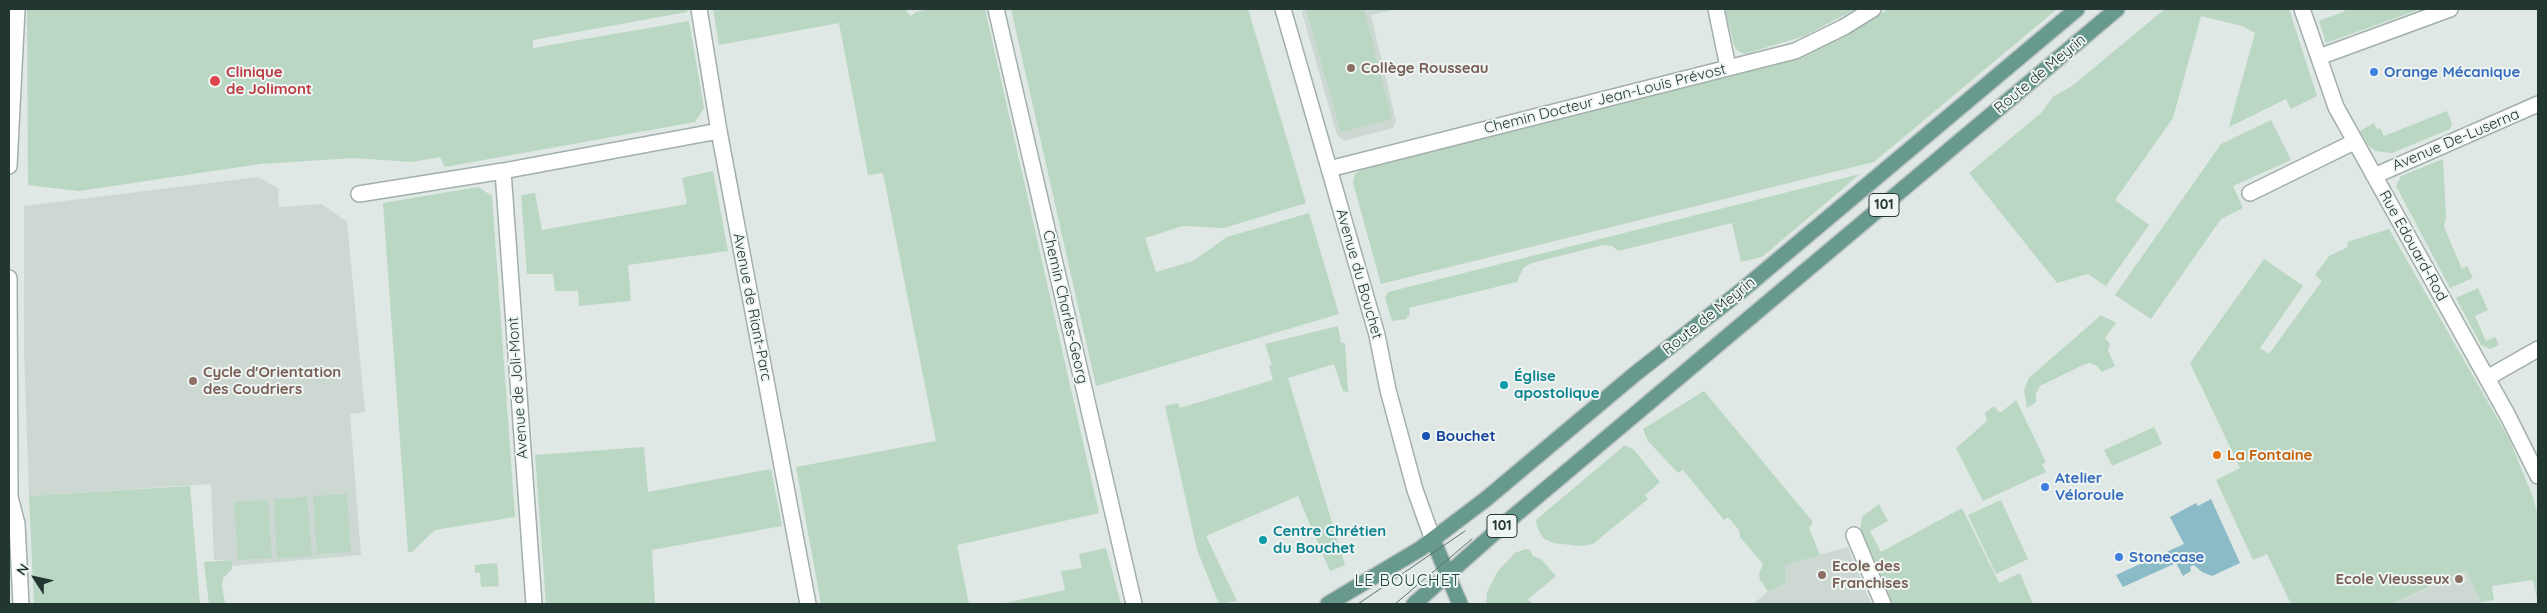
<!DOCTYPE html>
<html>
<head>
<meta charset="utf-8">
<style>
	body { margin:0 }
	#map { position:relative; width:2547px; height:613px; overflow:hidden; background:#dfe8e4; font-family:Quicksand,sans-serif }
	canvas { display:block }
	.frame { position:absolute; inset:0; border:10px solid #223632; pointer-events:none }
	.north { position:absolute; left:10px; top:553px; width:50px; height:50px; -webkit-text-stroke:4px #eef5f2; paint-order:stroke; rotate:305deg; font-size:14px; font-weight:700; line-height:20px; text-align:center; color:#223632 }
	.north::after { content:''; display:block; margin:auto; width:18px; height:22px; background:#223632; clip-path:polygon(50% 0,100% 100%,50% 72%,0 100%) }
</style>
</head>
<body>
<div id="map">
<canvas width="2547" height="613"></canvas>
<div class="frame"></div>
<div class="north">N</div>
</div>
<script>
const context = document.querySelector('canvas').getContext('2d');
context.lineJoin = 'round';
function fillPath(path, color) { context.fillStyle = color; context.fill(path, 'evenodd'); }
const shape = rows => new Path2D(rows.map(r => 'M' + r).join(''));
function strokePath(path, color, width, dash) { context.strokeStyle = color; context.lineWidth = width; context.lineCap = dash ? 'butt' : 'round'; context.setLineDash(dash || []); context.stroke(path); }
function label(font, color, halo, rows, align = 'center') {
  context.font = font + ' Quicksand,sans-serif'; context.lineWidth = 4; context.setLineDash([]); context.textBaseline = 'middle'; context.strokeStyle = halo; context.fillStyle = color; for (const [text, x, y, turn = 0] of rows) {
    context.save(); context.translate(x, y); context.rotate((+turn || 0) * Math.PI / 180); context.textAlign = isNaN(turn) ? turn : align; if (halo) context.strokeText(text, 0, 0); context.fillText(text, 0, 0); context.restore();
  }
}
const built = shape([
	[1301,9,1397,9,1371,15,1396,121,1393,128,1344,141,1337,135],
	[258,177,278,188,279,207,322,204,347,222,365,412,350,414,361,555,232,566,231,560,214,560,211,484,29,496,24,350,24,206],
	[1848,547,1871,604,1753,604,1772,588,1784,565],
	[2466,570,2482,604,2392,604,2429,588]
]);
const green = shape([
	[27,9,687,9,687,12,533,40,533,48,689,21,704,108,695,122,445,167,440,157,412,162,353,158,260,164,79,191,28,185],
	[713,9,908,9,906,11,911,16,916,12,929,9,985,9,1099,513,957,545,969,604,821,604,796,467,936,441,883,173,868,175,839,23,719,45],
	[1011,9,1248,9,1306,203,1224,228,1183,226,1145,238,1156,272,1193,261,1227,237,1309,213,1339,314,1096,386],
	[1306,9,1364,9,1392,119,1341,132],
	[1725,9,1856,9,1804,36,1745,54,1738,51,1734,45],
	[1888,9,2057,9,1874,162,1381,284,1353,183,1355,174,1362,169,1732,76,1796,58,1846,36],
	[2165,9,2289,9,2317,96,2291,109,2286,99,2229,127,2255,33,2242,26,2201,16,2173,118,2115,200,2149,225,2106,286,2088,274,2057,283,1969,173,2041,113,2054,96,2072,86],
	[2344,9,2421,9,2326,43,2319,21,2345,11],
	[2447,111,2452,123,2450,129,2392,153,2375,151,2368,145,2360,131,2374,123,2377,130,2380,128,2384,136],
	[2271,120,2291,160,2233,186,2243,208,2221,219,2151,319,2115,295,2221,144],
	[2443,159,2446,217,2444,227,2462,269,2467,266,2473,278,2450,288,2396,186,2401,176],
	[713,171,728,251,628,265,631,301,579,306,578,291,555,291,553,274,527,274,521,195,535,193,542,230,687,204,682,178],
	[1860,174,1762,257,1741,262,1732,223,1618,251,1612,246,1603,245,1532,263,1523,268,1517,282,1409,308,1410,315,1407,316,1407,319,1392,321,1385,298,1388,292],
	[478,187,492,196,515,517,435,530,412,552,408,552,383,203],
	[2389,229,2509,439,2533,497,2538,516,2538,604,2533,580,2492,586,2494,600,2481,602,2466,570,2392,604,2291,604,2267,554,2253,560,2216,480,2240,468,2190,363,2264,259,2303,286,2260,348,2269,354,2322,281,2315,275,2329,256,2348,247,2347,242],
	[2478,288,2488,310,2475,316,2486,341,2495,337,2499,345,2490,349,2481,345,2456,298],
	[2101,315,2116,323,2105,338,2110,344,2108,351,2115,366,2102,372,2097,366,2090,363,2083,365,2040,386,2036,393,2036,402,2027,408,2024,390,2029,378],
	[1338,326,1341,343,1345,343,1348,392,1343,391,1334,364,1288,378,1345,565,1330,571,1298,496,1206,536,1237,601,1219,604,1197,550,1165,406,1178,403,1180,408,1273,380,1269,366,1272,365,1265,344],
	[1704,391,1813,522,1809,528,1820,555,1785,565,1785,584,1768,591,1760,580,1759,574,1763,564,1740,537,1739,530,1728,517,1724,520,1683,470,1678,473,1648,441,1643,429],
	[2016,400,2046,462,2042,464,2046,472,1983,501,1956,448,1987,421,1985,413,1994,406,2000,413],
	[2154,427,2162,444,2112,466,2104,450],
	[1625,445,1634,450,1660,482,1645,495,1648,499,1593,544,1580,546,1553,543,1543,538,1537,527,1536,520],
	[644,447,648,492,771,469,782,526,652,550,655,604,546,604,535,455],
	[190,486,200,604,34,604,29,496],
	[347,494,351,552,317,554,313,496],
	[307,497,312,556,277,558,274,499],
	[268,500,272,558,238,560,234,502],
	[2001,500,2028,559,1996,574,1968,515],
	[1879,504,1888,521,1870,531,1881,552,1962,508,1999,583,2020,573,2033,604,1891,604,1860,530,1862,517],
	[1106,548,1121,604,1001,604,1065,590,1061,571,1082,568,1079,554],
	[1525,549,1530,550,1533,556,1541,559,1556,576,1528,599,1532,604,1486,604,1487,592,1498,571,1515,553],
	[232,560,232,569,223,578,222,586,225,604,209,604,204,562],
	[497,563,499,586,481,587,480,573,475,573,475,565]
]);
const water = shape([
	[2211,499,2240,563,2212,576,2202,572,2194,565,2190,567,2191,571,2183,576,2176,563,2123,587,2116,575,2184,544,2170,517,2196,503,2198,506]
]);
const minor = shape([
	[699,9,719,131,808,604],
	[996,9,1134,604],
	[1283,9,1377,335,1388,390,1415,490,1433,540],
	[1716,9,1728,67],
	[2302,9,2336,107,2508,416,2538,476],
	[2319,57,2450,9],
	[9,166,17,9],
	[1329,169,1795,51,1844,27,1873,9],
	[503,171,534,604],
	[2374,176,2538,104],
	[2250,193,2354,142],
	[359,194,503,171,719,131],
	[9,278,10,497,17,524,21,604],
	[2487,378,2538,349],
	[1854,535,1883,604]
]);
const major = shape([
	[1433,540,1460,604],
	[1328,604,1420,549,1486,499,1635,374,1741,291,2077,9],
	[1414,604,1508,521,2117,9]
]);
const tram = shape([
	[1358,604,1465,531],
	[1395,604,1472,539]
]);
const markers = [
	[1351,68,5,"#8d6e63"],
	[2374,72,5,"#3f7fe0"],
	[215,81,6,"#e0444e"],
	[193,381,5,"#8d6e63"],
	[1504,385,5,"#0f9aa8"],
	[1426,436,5,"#1a4fb4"],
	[2217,455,5,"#e8710a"],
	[2045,487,5,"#3f7fe0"],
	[1263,540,5,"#0f9aa8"],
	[2119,557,5,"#3f7fe0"],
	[1822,575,5,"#8d6e63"],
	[2459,579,5,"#8d6e63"]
];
const shields = [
	[1884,205,30],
	[1502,526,30]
];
const shieldNames = [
	["101",1884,205],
	["101",1502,526]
];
const educationNames = [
	["Collège Rousseau",1361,68],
	["Cycle d'Orientation",203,372],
	["des Coudriers",203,389],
	["Ecole des",1832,566],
	["Franchises",1832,583],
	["Ecole Vieusseux",2449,579,"right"]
];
const healthNames = [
	["Clinique",226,72],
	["de Jolimont",226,89]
];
const shopNames = [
	["Orange Mécanique",2384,72],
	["Atelier",2055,478],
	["Véloroule",2055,495],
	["Stonecase",2129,557]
];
const streetNames = [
	["Route de Meyrin",2040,74,-40],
	["Chemin Docteur Jean-Louis Prévost",1605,99,-14],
	["Avenue De-Luserna",2456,140,-23],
	["Rue Edouard-Rod",2413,246,61],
	["Avenue du Bouchet",1359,274,74],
	["Avenue de Riant-Parc",752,307,79],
	["Chemin Charles-Georg",1065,307,77],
	["Route de Meyrin",1709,316,-39],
	["Avenue de Joli-Mont",518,388,-94]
];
const cultureNames = [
	["Église",1514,376],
	["apostolique",1514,393],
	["Centre Chrétien",1273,531],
	["du Bouchet",1273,548]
];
const transitNames = [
	["Bouchet",1436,436]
];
const foodNames = [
	["La Fontaine",2227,455]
];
const neighbourhoodNames = [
	["LE BOUCHET",1408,581]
];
fillPath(built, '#cdd8d3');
fillPath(green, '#bad7c3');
fillPath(water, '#8cbbc8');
strokePath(minor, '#a3afab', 18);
strokePath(major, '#bdc3c2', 18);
strokePath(minor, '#fff', 15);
strokePath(major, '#68998f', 15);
strokePath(tram, '#5c726d', 1);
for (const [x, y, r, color] of markers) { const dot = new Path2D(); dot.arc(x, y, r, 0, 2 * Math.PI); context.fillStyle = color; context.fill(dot); strokePath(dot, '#eef5f2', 2); }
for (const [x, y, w] of shields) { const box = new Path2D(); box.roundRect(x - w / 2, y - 11.5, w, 23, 4); context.fillStyle = '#eef5f2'; context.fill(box); strokePath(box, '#223632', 1); }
label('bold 14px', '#223632', null, shieldNames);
label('bold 15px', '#785e54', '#eef5f2', educationNames, 'left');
label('bold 15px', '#be3a42', '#eef5f2', healthNames, 'left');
label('bold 15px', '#366cbe', '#eef5f2', shopNames, 'left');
label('15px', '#223632', '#eef5f2', streetNames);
label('bold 15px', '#0d838f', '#eef5f2', cultureNames, 'left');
label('bold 15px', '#164399', '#eef5f2', transitNames, 'left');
label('bold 15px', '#c56008', '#eef5f2', foodNames, 'left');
context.letterSpacing = '1px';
label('16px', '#20453e', '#eef5f2', neighbourhoodNames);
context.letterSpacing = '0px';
</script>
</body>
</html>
